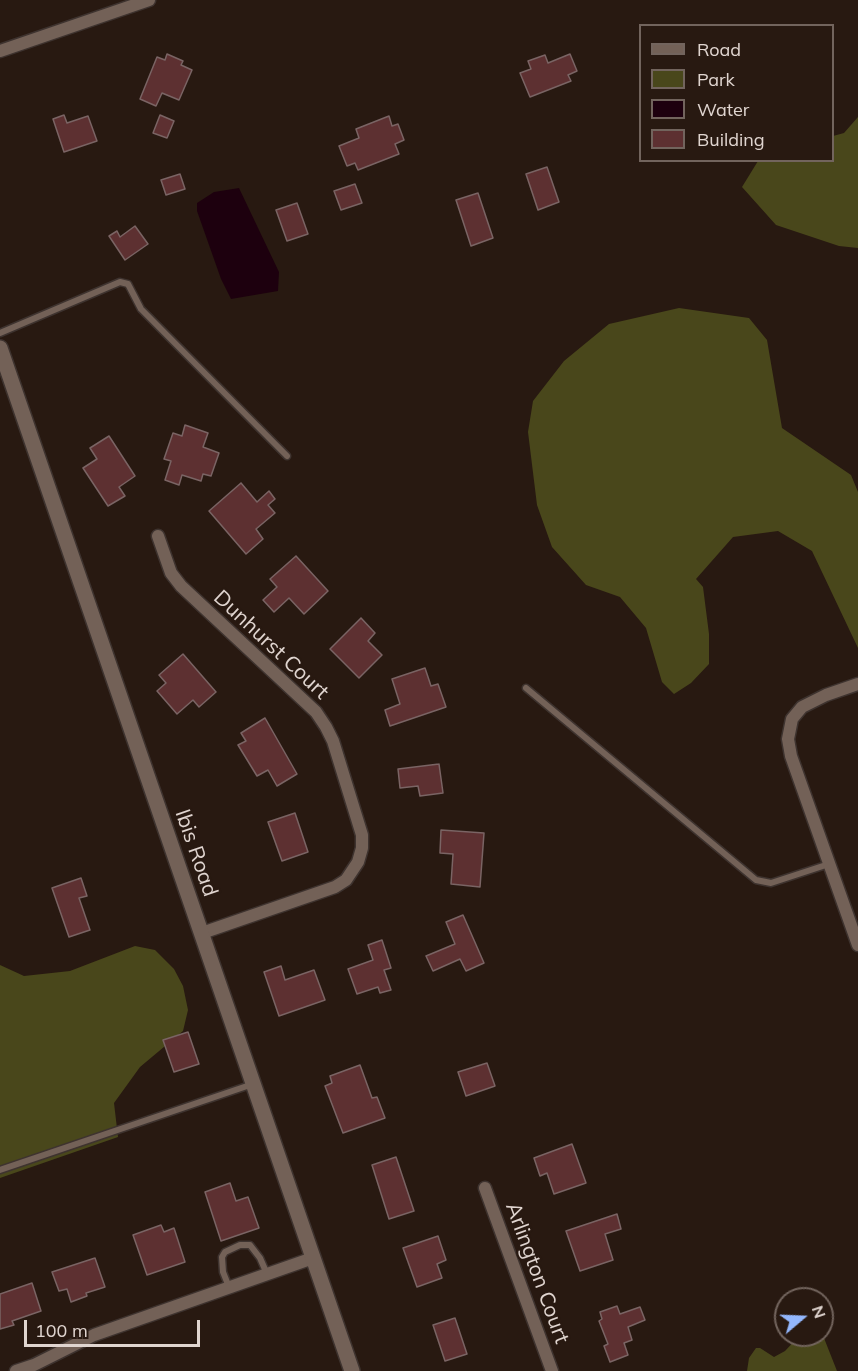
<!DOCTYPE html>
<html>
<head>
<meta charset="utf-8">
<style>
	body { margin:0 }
	#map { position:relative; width:858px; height:1371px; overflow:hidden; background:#281911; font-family:Mulish,sans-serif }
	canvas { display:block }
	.legend { position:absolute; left:639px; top:24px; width:195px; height:138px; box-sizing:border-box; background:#281911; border:2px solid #72645d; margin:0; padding:8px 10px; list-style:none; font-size:18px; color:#e0d5d0 }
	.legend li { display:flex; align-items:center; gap:12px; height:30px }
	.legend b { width:30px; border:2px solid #72645d }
	.north { position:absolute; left:774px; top:1287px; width:60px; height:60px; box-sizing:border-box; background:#281911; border:2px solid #72645d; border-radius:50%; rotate:71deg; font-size:16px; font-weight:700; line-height:24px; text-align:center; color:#e0d5d0 }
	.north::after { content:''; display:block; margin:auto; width:21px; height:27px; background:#93b7fd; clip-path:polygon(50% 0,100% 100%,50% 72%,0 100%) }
	.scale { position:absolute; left:24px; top:1320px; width:176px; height:27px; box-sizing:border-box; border:3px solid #e0d5d0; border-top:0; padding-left:8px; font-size:18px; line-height:21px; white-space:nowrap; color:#e0d5d0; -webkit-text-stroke:4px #281911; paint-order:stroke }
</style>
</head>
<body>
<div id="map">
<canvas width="858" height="1371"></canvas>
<ul class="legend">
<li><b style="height:8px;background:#736157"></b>Road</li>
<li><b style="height:16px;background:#49471b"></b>Park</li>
<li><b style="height:16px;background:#1d000e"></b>Water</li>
<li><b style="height:16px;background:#5d3031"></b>Building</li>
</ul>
<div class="north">N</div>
<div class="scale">100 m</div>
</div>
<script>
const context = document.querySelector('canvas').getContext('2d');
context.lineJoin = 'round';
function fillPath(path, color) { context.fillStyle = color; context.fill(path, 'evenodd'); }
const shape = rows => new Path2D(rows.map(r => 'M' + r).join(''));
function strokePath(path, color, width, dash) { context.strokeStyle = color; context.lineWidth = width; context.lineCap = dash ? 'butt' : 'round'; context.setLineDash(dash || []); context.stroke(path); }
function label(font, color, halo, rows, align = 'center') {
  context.font = font + ' Mulish,sans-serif'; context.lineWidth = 4.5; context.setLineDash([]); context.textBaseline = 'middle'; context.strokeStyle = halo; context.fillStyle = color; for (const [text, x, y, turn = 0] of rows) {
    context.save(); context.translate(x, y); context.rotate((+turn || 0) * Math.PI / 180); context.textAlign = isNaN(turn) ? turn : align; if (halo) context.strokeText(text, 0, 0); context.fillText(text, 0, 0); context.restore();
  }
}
const green = shape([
	[858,117,858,248,839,246,776,225,742,187,758,161,832,160,833,136,844,133],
	[679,308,749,318,767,340,782,428,851,475,858,492,858,648,812,551,778,531,733,537,696,579,703,587,709,634,709,664,691,683,674,694,662,682,646,628,620,597,586,585,552,547,537,505,528,432,533,401,564,361,609,324],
	[135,946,155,950,174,969,183,986,188,1010,183,1031,140,1067,114,1103,118,1137,0,1178,0,965,24,976,70,971],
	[822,1333,837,1371,747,1371,749,1358,756,1348,760,1348,774,1357,785,1351,800,1335,822,1335]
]);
const water = shape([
	[239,188,279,272,278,291,231,299,221,279,197,211,197,203,214,192]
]);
const building = shape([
	[167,54,183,61,181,65,192,70,179,100,162,93,156,106,140,99,157,57,165,60,167,54],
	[570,54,577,71,568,75,571,81,530,97,520,73,531,69,528,61,545,55,548,63,570,54],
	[64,115,67,123,88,116,97,141,64,152,53,119,64,115],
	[160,115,174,121,167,138,153,133,160,115],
	[389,116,392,126,398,124,404,140,395,144,399,154,358,170,355,163,347,166,339,146,359,138,356,129,389,116],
	[547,167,559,202,538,210,526,174,547,167],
	[180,174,185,189,166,195,161,180,180,174],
	[355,184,362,203,341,210,334,191,355,184],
	[478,193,493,238,471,246,456,200,478,193],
	[297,203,308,234,287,241,276,210,297,203],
	[135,226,148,244,125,260,109,236,117,231,120,237,135,226],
	[185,425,208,433,203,447,219,453,211,476,203,474,201,481,182,475,179,485,165,480,171,461,164,459,173,433,182,436,185,425],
	[109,436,135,476,119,487,125,496,108,506,83,468,97,459,90,448,109,436],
	[241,483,257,502,269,491,275,499,268,505,275,513,256,529,263,539,246,554,209,511,241,483],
	[296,556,328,591,304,614,289,598,274,612,263,600,277,587,270,579,296,556],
	[361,618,375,633,368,641,382,655,359,678,330,649,361,618],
	[183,654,216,692,199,707,193,700,177,714,157,691,166,683,159,675,183,654],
	[425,668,431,686,438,684,446,707,390,726,385,710,400,704,392,679,425,668],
	[265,718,297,774,277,786,268,770,257,776,238,745,246,741,241,733,265,718],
	[439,764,443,793,420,796,418,786,400,788,398,769,439,764],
	[295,813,308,852,282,861,268,822,295,813],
	[441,830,484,833,480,887,451,884,453,854,440,853,441,830],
	[81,878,87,896,79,898,90,930,69,937,52,888,81,878],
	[463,915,484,963,466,971,460,959,433,971,426,956,455,944,446,922,463,915],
	[382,940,391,968,384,970,391,990,380,993,378,987,357,994,348,969,373,960,368,945,382,940],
	[281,966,285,980,314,970,325,1000,279,1016,264,972,281,966],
	[188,1032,199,1064,174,1072,163,1040,188,1032],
	[487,1063,495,1086,466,1096,458,1072,487,1063],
	[360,1065,372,1098,377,1097,385,1118,343,1133,325,1086,332,1083,330,1076,360,1065],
	[572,1144,586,1183,554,1194,547,1173,540,1176,534,1158,572,1144],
	[396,1157,414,1211,389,1219,372,1165,396,1157],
	[230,1183,236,1201,248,1197,259,1228,221,1241,205,1192,230,1183],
	[617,1214,621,1229,605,1234,613,1260,580,1271,566,1231,617,1214],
	[161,1225,164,1232,174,1228,185,1262,147,1275,133,1235,161,1225],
	[438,1236,446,1260,437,1264,442,1278,417,1287,403,1248,438,1236],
	[95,1258,105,1287,86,1293,87,1296,71,1302,67,1289,59,1291,52,1272,95,1258],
	[32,1283,41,1311,12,1321,14,1325,0,1329,0,1294,32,1283],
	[617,1306,620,1314,640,1307,645,1320,628,1327,632,1340,624,1343,628,1355,610,1362,604,1346,608,1344,599,1321,602,1319,600,1312,617,1306],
	[455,1318,467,1354,445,1361,433,1325,455,1318]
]);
const service = shape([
	[0,333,120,282,128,284,141,309,287,456],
	[526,688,756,880,771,883,829,864],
	[0,1170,253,1084],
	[229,1287,223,1272,222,1257,225,1252,240,1245,250,1245,260,1258,267,1274]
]);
const minor = shape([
	[0,51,149,0],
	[158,536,171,573,181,586,316,712,326,727,333,741,362,835,362,848,358,862,346,880,335,887,202,933],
	[858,684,826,695,802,707,792,719,788,739,791,756,858,945],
	[485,1188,552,1371],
	[16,1371,34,1365,94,1335,313,1258]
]);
const tertiary = shape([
	[0,348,352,1371]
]);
const streetNames = [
	["Dunhurst Court",271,645,43],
	["Ibis Road",196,853,71],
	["Arlington Court",537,1273,70]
];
fillPath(green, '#49471b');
fillPath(water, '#1d000e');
fillPath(building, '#5d3031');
strokePath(building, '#7a6464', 1.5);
strokePath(service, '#3e332f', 9);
strokePath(minor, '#3e332f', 15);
strokePath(tertiary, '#3e332f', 18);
strokePath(service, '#736157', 6);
strokePath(minor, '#736157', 12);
strokePath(tertiary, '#736157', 15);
label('21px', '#e0d5d0', '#281911', streetNames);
</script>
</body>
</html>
